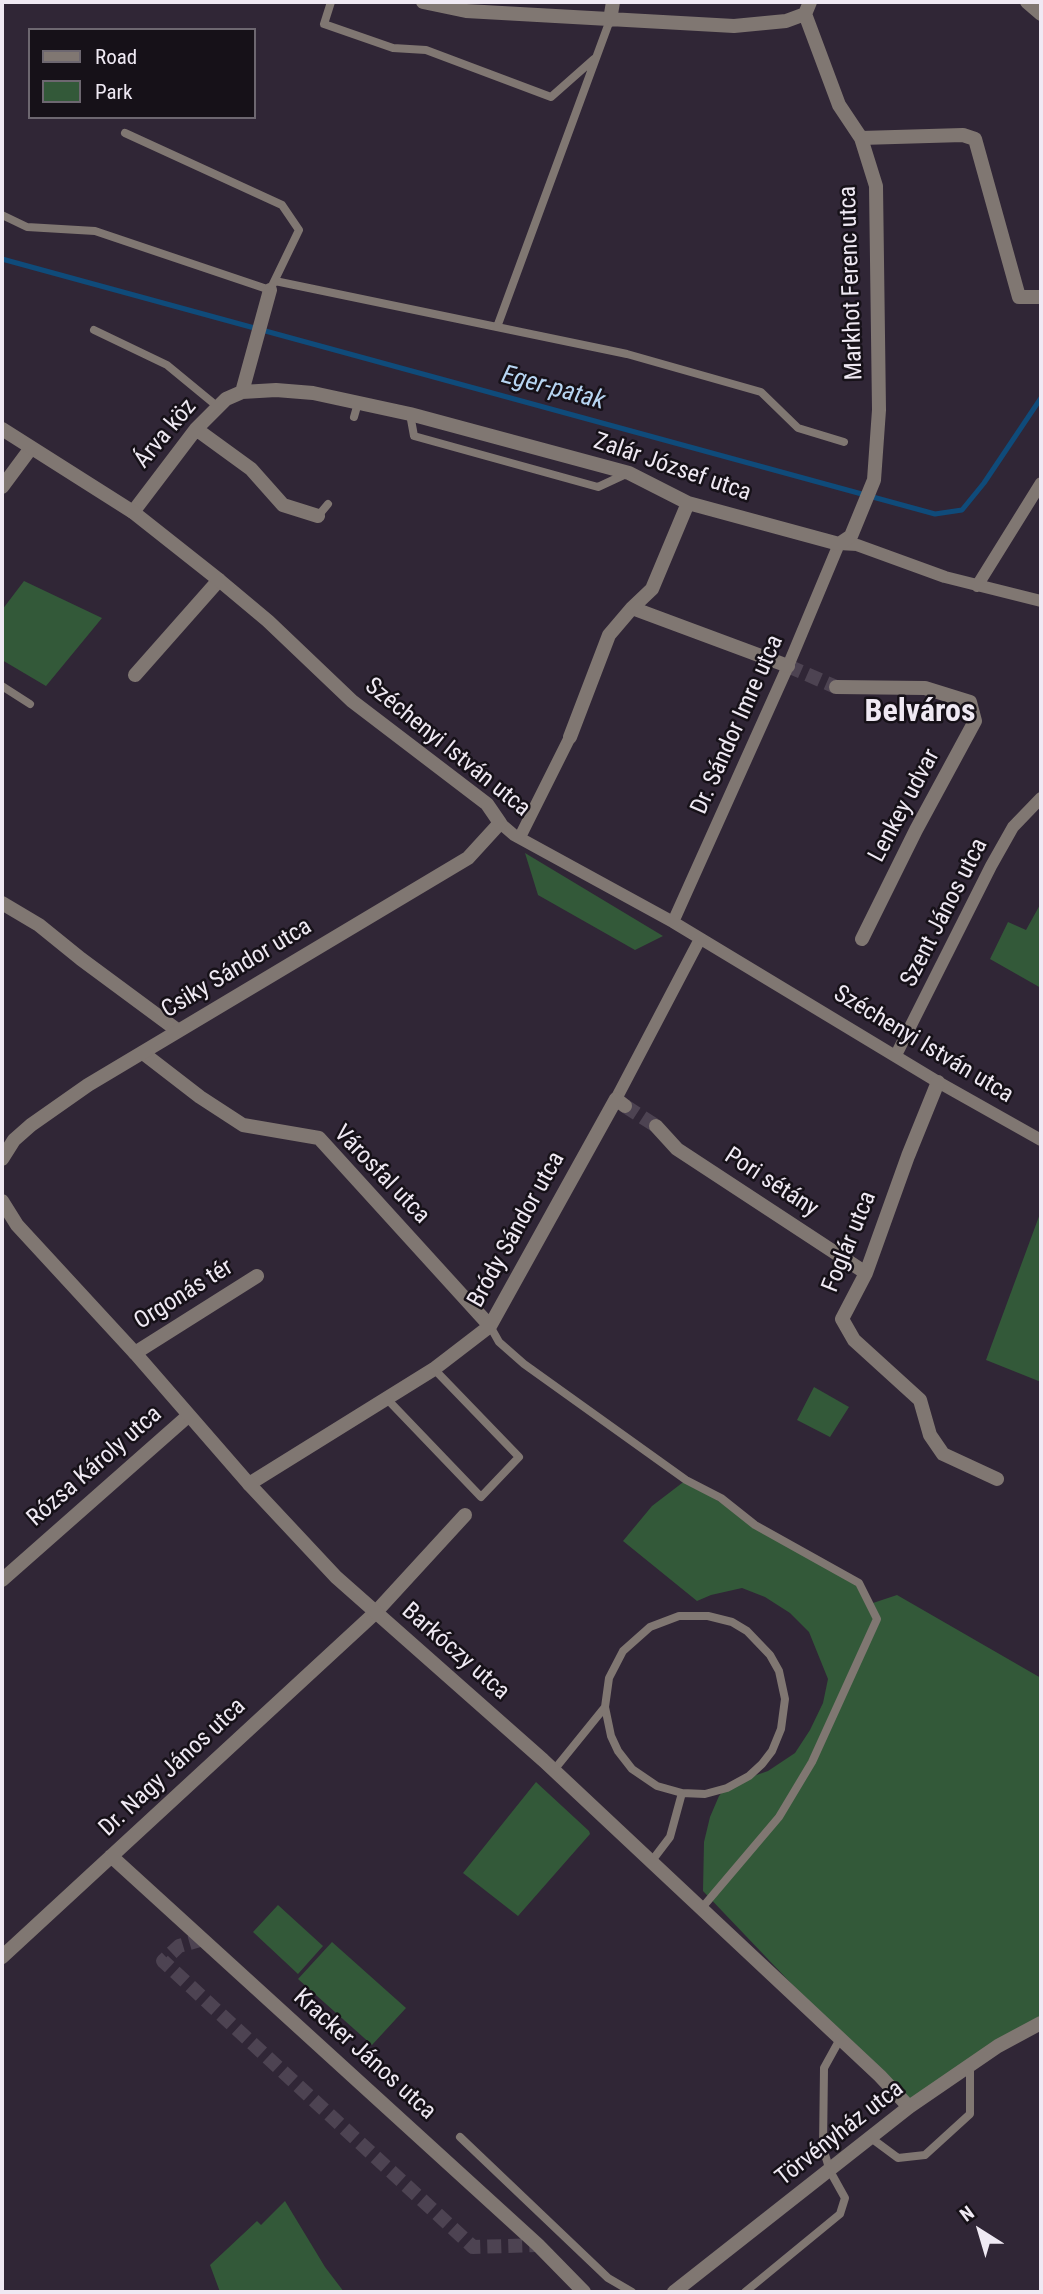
<!DOCTYPE html>
<html>
<head>
<meta charset="utf-8">
<style>
	body { margin:0 }
	#map { position:relative; width:1043px; height:2294px; overflow:hidden; background:#302636; font-family:"Roboto Condensed",sans-serif }
	canvas { display:block }
	.frame { position:absolute; inset:0; border:4px solid #efe9f3; pointer-events:none }
	.legend { position:absolute; left:28px; top:28px; width:228px; height:91px; box-sizing:border-box; background:#161118; border:2px solid #6d6770; margin:0; padding:9px 12px; list-style:none; font-size:21px; color:#efe9f3 }
	.legend li { display:flex; align-items:center; gap:14px; height:35px }
	.legend b { width:35px; border:2px solid #6d6770 }
	.north { position:absolute; left:945px; top:2196px; width:70px; height:70px; -webkit-text-stroke:5px #161118; paint-order:stroke; rotate:323deg; font-size:19px; font-weight:700; line-height:28px; text-align:center; color:#efe9f3 }
	.north::after { content:''; display:block; margin:auto; width:24px; height:32px; background:#efe9f3; clip-path:polygon(50% 0,100% 100%,50% 72%,0 100%) }
</style>
</head>
<body>
<div id="map">
<canvas width="1043" height="2294"></canvas>
<div class="frame"></div>
<ul class="legend">
<li><b style="height:9px;background:#807772"></b>Road</li>
<li><b style="height:19px;background:#335939"></b>Park</li>
</ul>
<div class="north">N</div>
</div>
<script>
const context = document.querySelector('canvas').getContext('2d');
context.lineJoin = 'round';
function fillPath(path, color) { context.fillStyle = color; context.fill(path, 'evenodd'); }
const shape = rows => new Path2D(rows.map(r => 'M' + r).join(''));
function strokePath(path, color, width, dash) { context.strokeStyle = color; context.lineWidth = width; context.lineCap = dash ? 'butt' : 'round'; context.setLineDash(dash || []); context.stroke(path); }
function label(font, color, halo, rows, align = 'center') {
  context.font = font + ' "Roboto Condensed",sans-serif'; context.lineWidth = 5; context.setLineDash([]); context.textBaseline = 'middle'; context.strokeStyle = halo; context.fillStyle = color; for (const [text, x, y, turn = 0] of rows) {
    context.save(); context.translate(x, y); context.rotate((+turn || 0) * Math.PI / 180); context.textAlign = isNaN(turn) ? turn : align; if (halo) context.strokeText(text, 0, 0); context.fillText(text, 0, 0); context.restore();
  }
}
const green = shape([
	[24,581,102,618,46,686,2,660,2,610],
	[525,853,663,936,635,950,538,895],
	[1041,903,1041,988,990,959,1008,922,1026,930],
	[1041,1211,1041,1382,986,1360],
	[814,1387,849,1407,830,1437,797,1420],
	[686,1480,755,1525,859,1583,870,1604,897,1595,1041,1678,1041,2023,909,2107,703,1891,704,1842,710,1817,719,1796,728,1785,768,1771,795,1753,810,1730,823,1703,828,1679,809,1632,790,1613,765,1597,742,1588,711,1595,697,1601,623,1541,652,1506],
	[536,1782,589,1831,590,1834,518,1916,463,1873],
	[278,1905,323,1946,298,1974,253,1932],
	[332,1942,406,2008,372,2045,298,1979],
	[285,2201,325,2267,344,2292,220,2292,210,2265,257,2221,261,2225]
]);
const stream = shape([
	[2,259,935,514,962,510,984,483,1041,398]
]);
const minorTunnel = shape([
	[788,666,836,687],
	[625,1106,656,1126],
	[203,1939,179,1946,163,1961,473,2247,538,2245]
]);
const service = shape([
	[331,2,324,24,393,48,426,50,551,97,594,59],
	[2,215,27,227,95,231,270,290,299,230,282,205,125,133],
	[275,281,627,354,761,392,798,428,844,442],
	[497,327,610,20],
	[94,330,167,365,218,407],
	[410,414,414,436,598,487,626,474],
	[354,417,358,403],
	[318,516,328,504],
	[2,686,30,704],
	[490,1326,499,1342,524,1364,686,1480,721,1498,755,1525,859,1583,877,1619,812,1762,779,1817,701,1909],
	[387,1399,481,1497,519,1457,434,1369],
	[554,1770,605,1707,609,1678,623,1651,650,1627,679,1616,708,1616,732,1622,747,1631,770,1655,779,1671,785,1699,781,1729,772,1751,762,1764,749,1776,727,1788,705,1794,682,1793,657,1786,632,1769,618,1751,611,1736,605,1707],
	[651,1862,670,1837,682,1793],
	[460,2137,608,2278,632,2292],
	[871,2138,898,2158,925,2155,970,2114,970,2066],
	[745,2292,840,2214,845,2198,830,2171,823,2148,824,2068,840,2039]
]);
const pedestrian = shape([
	[977,586,1041,483],
	[500,823,514,835,673,922,938,1082,1041,1140],
	[520,837,570,737],
	[673,922,788,666,839,544,857,545,945,577,1041,601],
	[896,1055,991,866,1013,827,1041,798],
	[616,1099,700,939]
]);
const minor = shape([
	[423,2,466,11,734,26,786,21,805,14,810,2],
	[1027,2,1041,14],
	[610,20,613,2],
	[861,138,963,135,975,139,1019,297,1041,297],
	[242,392,270,290],
	[196,429,251,469,283,505,318,516],
	[2,487,31,448],
	[133,512,196,429,226,399,242,392,276,390,313,393,410,414,629,473,688,503,839,544,851,536,874,480,879,410,876,186,861,138,839,105,805,14],
	[632,608,788,666],
	[135,675,219,580],
	[836,687,925,688,970,702,975,721,916,830,862,939],
	[570,737,609,635,632,608,652,589,688,503],
	[2,903,39,925,81,959,177,1030],
	[143,1053,200,1097,243,1125,319,1138,490,1326],
	[938,1082,908,1156,866,1273,842,1319,854,1340,920,1400,930,1435,943,1454,997,1479],
	[656,1126,677,1149,866,1273],
	[135,1353,257,1276],
	[249,1484,434,1369,490,1326,616,1099,625,1106],
	[2,1580,188,1416],
	[111,1856,538,2245,584,2292],
	[2,1957,375,1613,465,1515]
]);
const tertiary = shape([
	[2,429,133,512,219,580,268,621,352,701,487,804,500,823,468,858,88,1085,31,1125,14,1140,2,1159],
	[2,1201,17,1225,135,1353,249,1484,336,1577,543,1760,880,2076,909,2107],
	[674,2292,909,2107,998,2046,1041,2023]
]);
const streetNames = [
	["Markhot Ferenc utca",852,283,-92],
	["Árva köz",166,434,-50],
	["Zalár József utca",672,468,19],
	["Dr. Sándor Imre utca",738,725,-66],
	["Széchenyi István utca",447,748,39],
	["Lenkey udvar",905,806,-62],
	["Szent János utca",945,913,-63],
	["Csiky Sándor utca",237,969,-31],
	["Széchenyi István utca",923,1045,31],
	["Városfal utca",381,1175,46],
	["Pori sétány",771,1183,33],
	["Bródy Sándor utca",517,1230,-61],
	["Foglár utca",850,1242,-68],
	["Orgonás tér",184,1295,-32],
	["Rózsa Károly utca",95,1467,-41],
	["Barkóczy utca",455,1652,41],
	["Dr. Nagy János utca",173,1768,-43],
	["Kracker János utca",364,2055,42],
	["Törvényház utca",840,2134,-38]
];
const waterNames = [
	["Eger-patak",553,389,15]
];
const districtNames = [
	["Belváros",920,713]
];
fillPath(green, '#335939');
strokePath(stream, '#0f4b7a', 5);
strokePath(minorTunnel, '#4d4352', 14, [14, 7]);
strokePath(service, '#807772', 8);
strokePath(pedestrian, '#807772', 12);
strokePath(minor, '#807772', 14);
strokePath(tertiary, '#807772', 14);
label('24px', '#efe9f3', '#161118', streetNames);
label('italic 26px', '#b7d5f2', '#161118', waterNames);
label('bold 32px', '#efe9f3', '#161118', districtNames);
</script>
</body>
</html>
